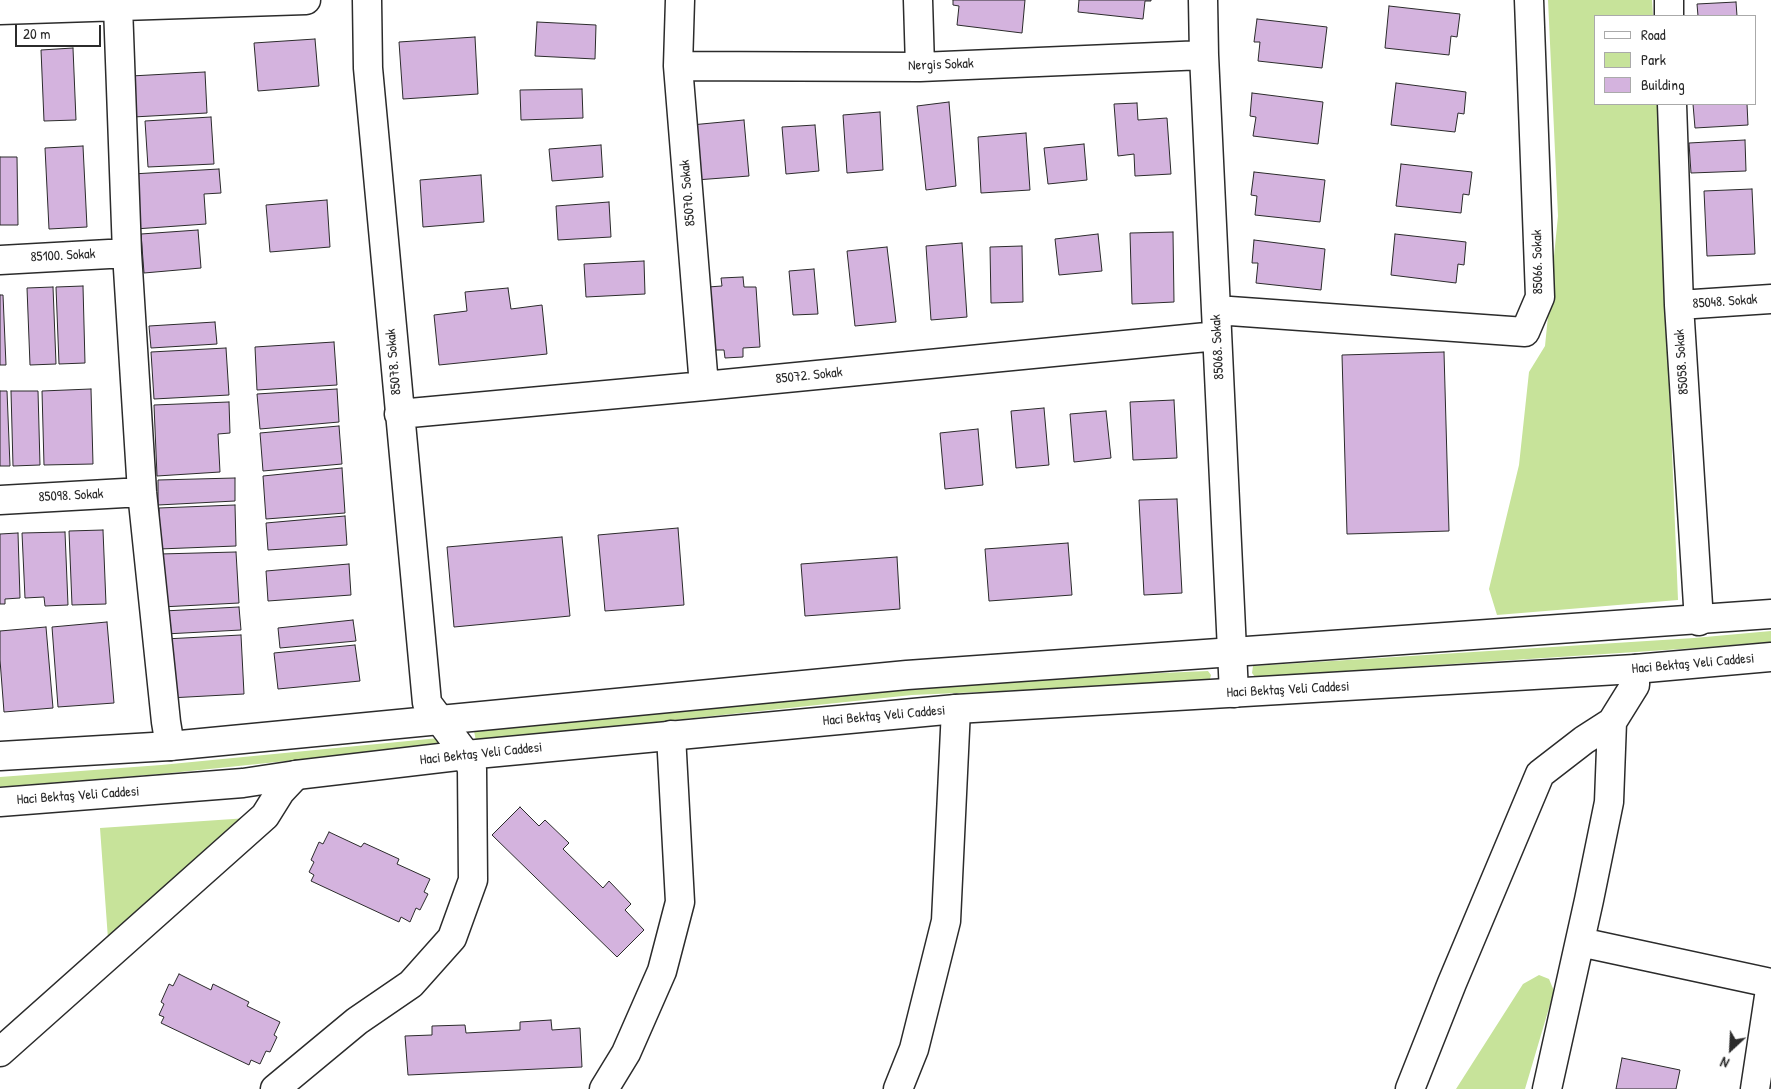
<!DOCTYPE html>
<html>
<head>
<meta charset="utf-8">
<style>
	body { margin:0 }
	#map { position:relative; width:1771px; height:1089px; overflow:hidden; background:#fff; font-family:"Patrick Hand",sans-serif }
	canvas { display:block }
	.legend { position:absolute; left:1594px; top:15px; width:162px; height:90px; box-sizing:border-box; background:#fff; border:1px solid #aaa; margin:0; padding:6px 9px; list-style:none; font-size:15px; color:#2b2b2b }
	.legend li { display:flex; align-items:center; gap:10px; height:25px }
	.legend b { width:25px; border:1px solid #aaa }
	.north { position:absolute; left:1706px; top:1024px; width:50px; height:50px; -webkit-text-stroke:4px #fff; paint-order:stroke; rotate:205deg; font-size:14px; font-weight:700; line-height:20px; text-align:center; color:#2b2b2b }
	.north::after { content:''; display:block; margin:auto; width:18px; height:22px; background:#2b2b2b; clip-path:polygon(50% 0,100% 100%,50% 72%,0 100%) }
	.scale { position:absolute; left:15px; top:25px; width:86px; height:22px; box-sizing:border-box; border:2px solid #2b2b2b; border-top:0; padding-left:6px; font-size:15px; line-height:18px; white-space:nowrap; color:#2b2b2b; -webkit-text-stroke:4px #fff; paint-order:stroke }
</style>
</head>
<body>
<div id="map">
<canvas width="1771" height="1089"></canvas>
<ul class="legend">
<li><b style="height:6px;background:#fff"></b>Road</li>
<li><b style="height:14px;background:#c7e39a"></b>Park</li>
<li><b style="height:14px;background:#d4b3de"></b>Building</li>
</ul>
<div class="north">N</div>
<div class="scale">20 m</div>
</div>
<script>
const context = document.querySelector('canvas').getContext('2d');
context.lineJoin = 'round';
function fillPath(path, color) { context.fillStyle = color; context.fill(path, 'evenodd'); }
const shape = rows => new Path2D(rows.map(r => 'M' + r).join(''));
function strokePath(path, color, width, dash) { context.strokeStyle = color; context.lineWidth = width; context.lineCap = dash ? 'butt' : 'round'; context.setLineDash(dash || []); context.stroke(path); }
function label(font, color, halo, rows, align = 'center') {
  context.font = font + ' "Patrick Hand",sans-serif'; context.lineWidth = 4.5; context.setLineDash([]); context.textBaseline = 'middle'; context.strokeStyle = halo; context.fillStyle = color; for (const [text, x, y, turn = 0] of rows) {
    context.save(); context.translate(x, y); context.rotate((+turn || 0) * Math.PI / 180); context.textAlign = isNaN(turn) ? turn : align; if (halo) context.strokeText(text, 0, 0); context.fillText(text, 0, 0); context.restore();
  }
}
const green = shape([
	[1548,0,1652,0,1653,16,1595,16,1595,104,1658,104,1678,600,1497,615,1489,589,1519,465,1529,372,1545,346,1558,216],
	[1771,631,1771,642,1696,648,1255,677,1252,673,1253,666,1694,638],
	[1208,671,1211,675,1210,679,1208,682,912,695,476,741,474,731,909,684],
	[439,738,441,745,161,774,0,787,0,777,161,765],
	[248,818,108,939,100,828],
	[1539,975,1549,979,1554,991,1525,1089,1456,1089,1523,984]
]);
const building = shape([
	[953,0,1025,0,1022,33,957,25,959,6,953,5,953,0],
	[1079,0,1151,0,1151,1,1145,1,1143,19,1078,12,1079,0],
	[1736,2,1737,16,1698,16,1697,4,1736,2],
	[1389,6,1460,14,1457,37,1451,36,1449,55,1385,48,1389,6],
	[1257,19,1327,27,1322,68,1258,61,1260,42,1254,42,1257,19],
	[537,22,596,25,595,59,535,56,537,22],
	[475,37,478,94,403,99,399,42,475,37],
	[315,39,319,86,258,91,254,43,315,39],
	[73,48,76,120,44,121,41,50,73,48],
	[205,72,207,113,133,117,131,76,205,72],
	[1396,83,1466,92,1464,114,1458,113,1455,132,1391,125,1396,83],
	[582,89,583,118,521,120,520,90,582,89],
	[1252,93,1323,102,1318,144,1253,136,1256,117,1250,116,1252,93],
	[949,102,956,186,926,190,917,106,949,102],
	[1137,103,1138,120,1167,118,1171,174,1135,176,1134,154,1118,156,1114,104,1137,103],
	[1693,104,1747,104,1748,125,1695,128,1693,104],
	[880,112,883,170,847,173,843,115,880,112],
	[211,117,214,164,148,167,145,121,211,117],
	[744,120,749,176,696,180,691,125,744,120],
	[815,125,819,171,786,174,782,127,815,125],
	[1026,133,1030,190,981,193,978,137,1026,133],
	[1745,140,1746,171,1691,173,1689,143,1745,140],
	[1084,144,1087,180,1048,184,1044,148,1084,144],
	[601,145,603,177,552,181,549,149,601,145],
	[83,146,87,227,49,229,45,148,83,146],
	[0,157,17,157,18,225,0,225,0,157],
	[1401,164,1472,172,1469,195,1463,194,1461,213,1396,206,1401,164],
	[219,169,221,193,204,194,206,224,135,229,132,174,219,169],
	[1254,172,1325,180,1320,222,1255,215,1257,196,1251,195,1254,172],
	[481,175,484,222,423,227,420,180,481,175],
	[1752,189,1755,254,1707,256,1704,191,1752,189],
	[327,200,330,247,270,252,266,205,327,200],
	[609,202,611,237,558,240,556,206,609,202],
	[198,230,201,268,144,273,141,234,198,230],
	[1173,232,1174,302,1132,304,1130,233,1173,232],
	[1098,234,1102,271,1059,275,1055,239,1098,234],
	[1395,234,1466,242,1464,265,1458,264,1456,283,1391,275,1395,234],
	[1254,240,1325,249,1321,290,1256,283,1258,263,1252,263,1254,240],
	[962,243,967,317,931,320,926,246,962,243],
	[1022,246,1023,302,991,303,990,247,1022,246],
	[887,247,896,322,855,326,847,251,887,247],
	[644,261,645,294,586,297,584,264,644,261],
	[814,269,818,314,793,315,789,271,814,269],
	[743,277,744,287,756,287,760,347,743,348,743,357,725,358,724,350,712,350,708,287,722,286,721,278,743,277],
	[83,286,85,363,59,364,56,287,83,286],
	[53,287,56,364,30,365,27,288,53,287],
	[508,288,511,309,542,305,547,354,439,365,434,315,467,311,465,292,508,288],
	[0,295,3,295,6,365,0,365,0,295],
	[215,322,217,344,151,348,149,326,215,322],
	[334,342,337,385,257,390,255,347,334,342],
	[226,348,229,395,154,399,151,352,226,348],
	[1444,352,1449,531,1347,534,1342,355,1444,352],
	[91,389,93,464,44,465,42,391,91,389],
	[337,389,339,422,260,429,257,394,337,389],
	[0,391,7,391,10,466,0,466,0,391],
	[11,391,38,391,40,465,13,466,11,391],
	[1174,400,1177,458,1133,460,1130,402,1174,400],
	[229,402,230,433,218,434,220,472,157,476,154,405,229,402],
	[1044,408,1049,465,1016,468,1011,411,1044,408],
	[1106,411,1111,458,1074,462,1070,414,1106,411],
	[339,426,342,464,263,471,260,433,339,426],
	[978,429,983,485,945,489,940,433,978,429],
	[342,468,345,513,266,519,263,476,342,468],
	[235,478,235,501,158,505,158,480,235,478],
	[1177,499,1182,593,1144,595,1139,500,1177,499],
	[235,505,236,546,159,549,159,508,235,505],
	[345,516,347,545,268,550,266,523,345,516],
	[678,528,684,605,605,611,598,535,678,528],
	[103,530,106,604,72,605,69,531,103,530],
	[65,532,68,605,45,606,44,597,25,598,22,533,65,532],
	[18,533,20,598,5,599,5,604,0,604,0,534,18,533],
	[562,537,570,616,454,627,447,547,562,537],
	[1068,543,1072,595,989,601,985,549,1068,543],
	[236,552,239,603,161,607,160,554,236,552],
	[897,557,900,609,805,616,801,564,897,557],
	[349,564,351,595,268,601,266,571,349,564],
	[239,607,241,630,165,634,164,611,239,607],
	[353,620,356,641,280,648,278,628,353,620],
	[107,622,114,703,58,707,52,627,107,622],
	[46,627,53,708,4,712,0,660,0,631,46,627],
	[241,635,244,694,169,698,165,639,241,635],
	[355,645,360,681,278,689,274,653,355,645],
	[520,807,539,826,545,820,569,843,563,849,603,888,609,881,631,904,625,910,644,930,617,957,492,835,520,807],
	[329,832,361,847,364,843,399,859,397,864,430,879,424,892,428,894,420,910,416,908,410,922,401,917,399,922,311,881,314,875,309,872,314,862,311,860,319,842,323,844,329,832],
	[179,974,211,990,213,984,249,1002,247,1006,280,1022,274,1035,277,1037,270,1052,266,1051,260,1064,251,1060,249,1065,161,1023,164,1017,159,1015,164,1004,161,1002,169,984,173,986,179,974],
	[551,1020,552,1030,580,1028,582,1067,408,1075,405,1036,432,1035,432,1026,465,1025,466,1033,520,1030,520,1022,551,1020],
	[1622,1058,1680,1070,1676,1089,1616,1089,1622,1058]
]);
const street = shape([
	[680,0,678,66,704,386],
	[918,0,920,67],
	[1203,0,1204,55,1234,693],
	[1669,0,1669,16],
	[118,6,127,253,142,492,166,722,170,746],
	[0,10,306,0],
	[678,66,920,67,1204,55],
	[1672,104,1679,305,1699,621],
	[0,260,127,253],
	[1679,305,1771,299],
	[1216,310,1525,332,1540,297,1529,0],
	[399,414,704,386,1217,336],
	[0,500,142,492],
	[1580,942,1771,983],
	[0,1052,265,816,280,792,296,775],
	[275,1089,357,1021,411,984,452,938,473,880,472,769,466,755,427,703,368,68,367,0],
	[604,1089,626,1053,662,971,680,902,671,735],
	[898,1089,914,1049,946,921,956,709],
	[1410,1089,1452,983,1540,774,1584,740,1612,722],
	[1547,1089,1589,900,1609,802,1612,722,1635,685,1635,669],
	[1755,1089,1771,983]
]);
const secondary = shape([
	[0,756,170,746,907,675,1771,614],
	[0,802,243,783,296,775,466,755,956,709,1635,669,1771,657]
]);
const streetNames = [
	["Nergis Sokak",941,65,-2],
	["85070. Sokak",688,193,-95],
	["85100. Sokak",63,256,-3],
	["85066. Sokak",1538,262,-91],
	["85048. Sokak",1725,302,-4],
	["85068. Sokak",1218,347,-93],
	["85078. Sokak",394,362,-95],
	["85058. Sokak",1682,362,-94],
	["85072. Sokak",809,376,-6],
	["85098. Sokak",71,496,-3],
	["Haci Bektaş Veli Caddesi",1693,664,-5],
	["Haci Bektaş Veli Caddesi",1288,690,-3],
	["Haci Bektaş Veli Caddesi",884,716,-5],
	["Haci Bektaş Veli Caddesi",481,754,-6],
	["Haci Bektaş Veli Caddesi",78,796,-4]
];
fillPath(green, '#c7e39a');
fillPath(building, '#d4b3de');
strokePath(building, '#2b2b2b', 1);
strokePath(street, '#2b2b2b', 31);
strokePath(secondary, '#2b2b2b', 31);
strokePath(street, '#fff', 28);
strokePath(secondary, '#fff', 28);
label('14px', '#2b2b2b', '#fff', streetNames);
</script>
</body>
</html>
